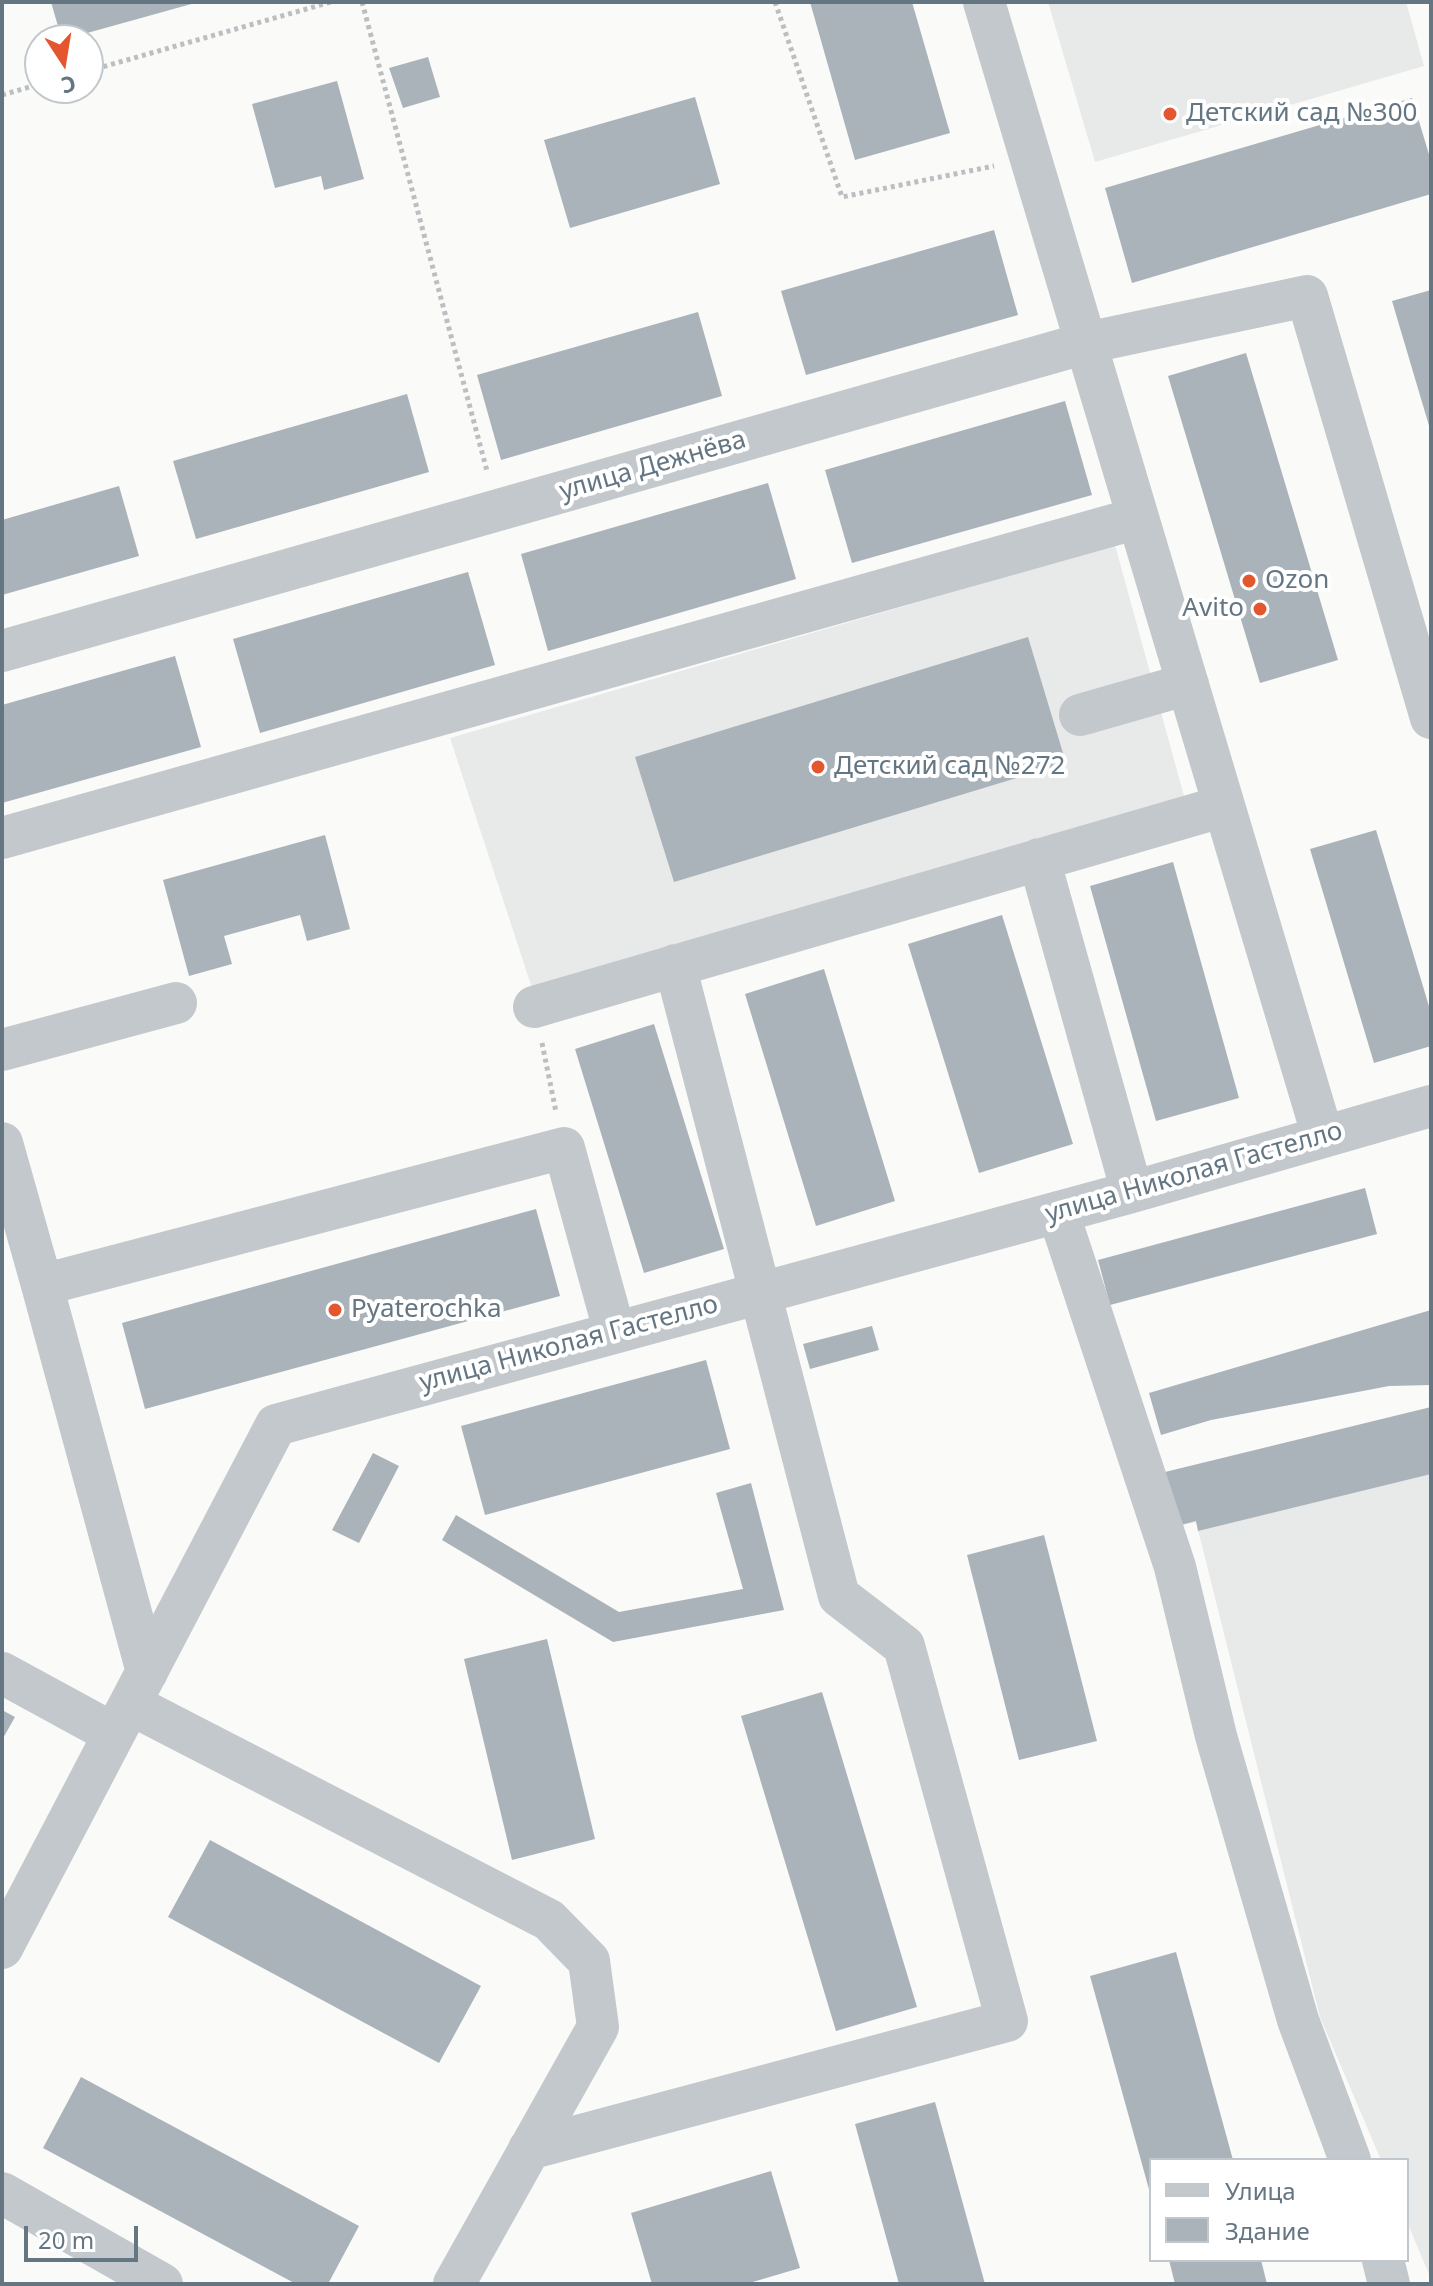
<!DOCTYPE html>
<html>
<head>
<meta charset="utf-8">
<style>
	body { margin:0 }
	#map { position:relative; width:1433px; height:2286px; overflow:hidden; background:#fafaf8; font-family:"Noto Sans",sans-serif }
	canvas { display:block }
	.frame { position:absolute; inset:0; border:4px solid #657683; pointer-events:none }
	.legend { position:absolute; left:1149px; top:2158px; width:260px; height:104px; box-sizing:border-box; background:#fff; border:2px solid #c1c8cd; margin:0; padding:10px 14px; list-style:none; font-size:24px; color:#657683 }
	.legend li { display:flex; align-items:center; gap:16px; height:40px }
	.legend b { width:40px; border:2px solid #c1c8cd }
	.north { position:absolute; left:24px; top:24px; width:80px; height:80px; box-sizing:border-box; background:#fff; border:2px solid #c1c8cd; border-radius:50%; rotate:168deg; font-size:22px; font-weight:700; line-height:32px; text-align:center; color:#657683 }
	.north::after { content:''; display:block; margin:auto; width:28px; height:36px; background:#e4572e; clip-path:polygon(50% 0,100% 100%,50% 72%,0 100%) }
	.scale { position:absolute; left:24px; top:2226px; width:114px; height:36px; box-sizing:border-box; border:4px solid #657683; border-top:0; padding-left:10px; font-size:24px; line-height:28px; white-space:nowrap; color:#657683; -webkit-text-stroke:6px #fff; paint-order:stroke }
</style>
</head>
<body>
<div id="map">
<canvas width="1433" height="2286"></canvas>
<div class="frame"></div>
<ul class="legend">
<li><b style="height:10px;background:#c3c8cc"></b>Улица</li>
<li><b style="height:22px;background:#aab3b9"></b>Здание</li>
</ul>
<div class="north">С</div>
<div class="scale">20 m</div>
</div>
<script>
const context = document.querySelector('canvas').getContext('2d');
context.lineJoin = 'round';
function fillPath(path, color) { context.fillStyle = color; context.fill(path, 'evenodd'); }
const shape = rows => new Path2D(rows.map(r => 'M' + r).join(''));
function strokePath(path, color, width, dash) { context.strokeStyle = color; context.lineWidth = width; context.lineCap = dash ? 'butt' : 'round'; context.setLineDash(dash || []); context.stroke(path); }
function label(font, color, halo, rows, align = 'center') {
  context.font = font + ' "Noto Sans",sans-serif'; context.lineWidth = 8; context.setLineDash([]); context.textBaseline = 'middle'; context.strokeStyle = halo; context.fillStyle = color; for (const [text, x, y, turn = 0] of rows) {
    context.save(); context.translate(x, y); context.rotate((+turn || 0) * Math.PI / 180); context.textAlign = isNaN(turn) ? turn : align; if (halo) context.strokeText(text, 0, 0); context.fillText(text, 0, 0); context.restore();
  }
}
const built = shape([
	[1048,2,1406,2,1424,66,1095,162],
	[1115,545,1184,796,532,988,450,738],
	[1431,1407,1431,2279,1407,2222,1407,2160,1381,2160,1320,2017,1196,1522,1177,1526]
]);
const building = shape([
	[51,2,195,2,195,3,62,40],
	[810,2,912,2,950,133,855,160],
	[428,57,440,97,403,108,389,68],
	[337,81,364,179,324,190,321,176,275,188,252,104],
	[695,97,720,184,570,228,544,140],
	[1412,98,1431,161,1431,194,1132,283,1105,188],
	[994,230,1018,315,806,375,781,291],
	[1431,290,1431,429,1430,429,1392,301],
	[698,312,722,396,501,460,477,375],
	[1246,353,1338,660,1260,683,1168,376],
	[407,394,429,472,196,539,173,461],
	[1065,401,1092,495,852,563,825,470],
	[768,483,796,579,548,651,521,554],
	[119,486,139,556,2,595,2,520],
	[468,572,495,665,260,733,233,639],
	[1028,637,1066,763,674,882,635,757],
	[175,656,201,747,2,803,2,705],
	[1376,830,1431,1013,1431,1046,1374,1063,1310,849],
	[325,835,350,929,307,941,300,915,224,936,232,964,189,976,163,880],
	[1173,862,1239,1098,1156,1121,1090,886],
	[1002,915,1073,1144,979,1173,908,944],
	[824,969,895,1201,816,1226,745,994],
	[654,1024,724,1249,644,1273,575,1049],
	[1365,1188,1377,1234,1110,1305,1098,1260],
	[536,1209,560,1296,145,1409,122,1323],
	[1431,1310,1431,1385,1389,1386,1211,1420,1161,1435,1149,1393],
	[872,1326,879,1350,810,1369,803,1344],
	[706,1360,730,1449,485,1515,461,1426],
	[1431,1407,1431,1474,1198,1531,1196,1521,1177,1526,1165,1472],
	[373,1453,399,1466,359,1543,332,1530],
	[751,1483,784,1610,613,1642,442,1540,456,1515,619,1612,743,1589,716,1493],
	[1044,1535,1097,1741,1019,1760,967,1555],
	[547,1639,595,1839,512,1860,464,1659],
	[822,1692,917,2007,836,2031,741,1716],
	[2,1710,15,1717,2,1740],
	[210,1840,481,1986,439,2063,168,1917],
	[1176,1952,1233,2160,1151,2160,1150,2193,1090,1976],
	[81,2077,359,2226,328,2284,296,2284,43,2148],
	[935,2102,985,2284,899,2284,855,2124],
	[771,2171,800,2268,746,2284,652,2284,631,2213],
	[1169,2260,1261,2260,1267,2284,1175,2284]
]);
const path = shape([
	[362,2,487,471],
	[775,2,842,197,994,166],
	[88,71,331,2],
	[2,95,40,84],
	[542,1043,556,1112]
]);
const minor = shape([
	[984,2,1323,1137],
	[2,651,1086,343,1307,296,1431,718],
	[1080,715,1188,684],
	[2,838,1138,518],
	[1039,859,1132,1192],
	[534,1007,1224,806],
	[2,1050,176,1003],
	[2,1143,42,1285],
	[1058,1212,1175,1567,1216,1736,1298,2020,1350,2160],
	[147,1672,42,1285,564,1148,614,1330],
	[2,1673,114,1734],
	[130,1704,549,1920,589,1961,598,2027,454,2284],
	[2,1948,276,1425,1132,1192,1431,1106],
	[529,2149,1007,2021,904,1646,839,1596,675,965],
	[2,2193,162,2284],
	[1383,2260,1389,2284]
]);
const markers = [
	[1170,114,8,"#e4572e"],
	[1249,581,8,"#e4572e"],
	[1260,609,8,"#e4572e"],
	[818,767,8,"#e4572e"],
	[335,1310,8,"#e4572e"]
];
const poiNames = [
	["Детский сад №300",1186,114],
	["Ozon",1265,581],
	["Avito",1244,609,"right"],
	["Детский сад №272",834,767],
	["Pyaterochka",351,1310]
];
const streetNames = [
	["улица Дежнёва",653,466,-16],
	["улица Николая Гастелло",1194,1173,-16],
	["улица Николая Гастелло",569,1344,-15]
];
fillPath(built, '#e8e9e9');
fillPath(building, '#aab3b9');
strokePath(path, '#bbbfc2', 5, [4, 4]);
strokePath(minor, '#c3c8cc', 42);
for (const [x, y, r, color] of markers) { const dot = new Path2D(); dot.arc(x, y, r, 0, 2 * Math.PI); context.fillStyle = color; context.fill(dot); strokePath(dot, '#fff', 3); }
label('26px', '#657683', '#fff', poiNames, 'left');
label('26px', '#657683', '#fff', streetNames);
</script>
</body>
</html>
